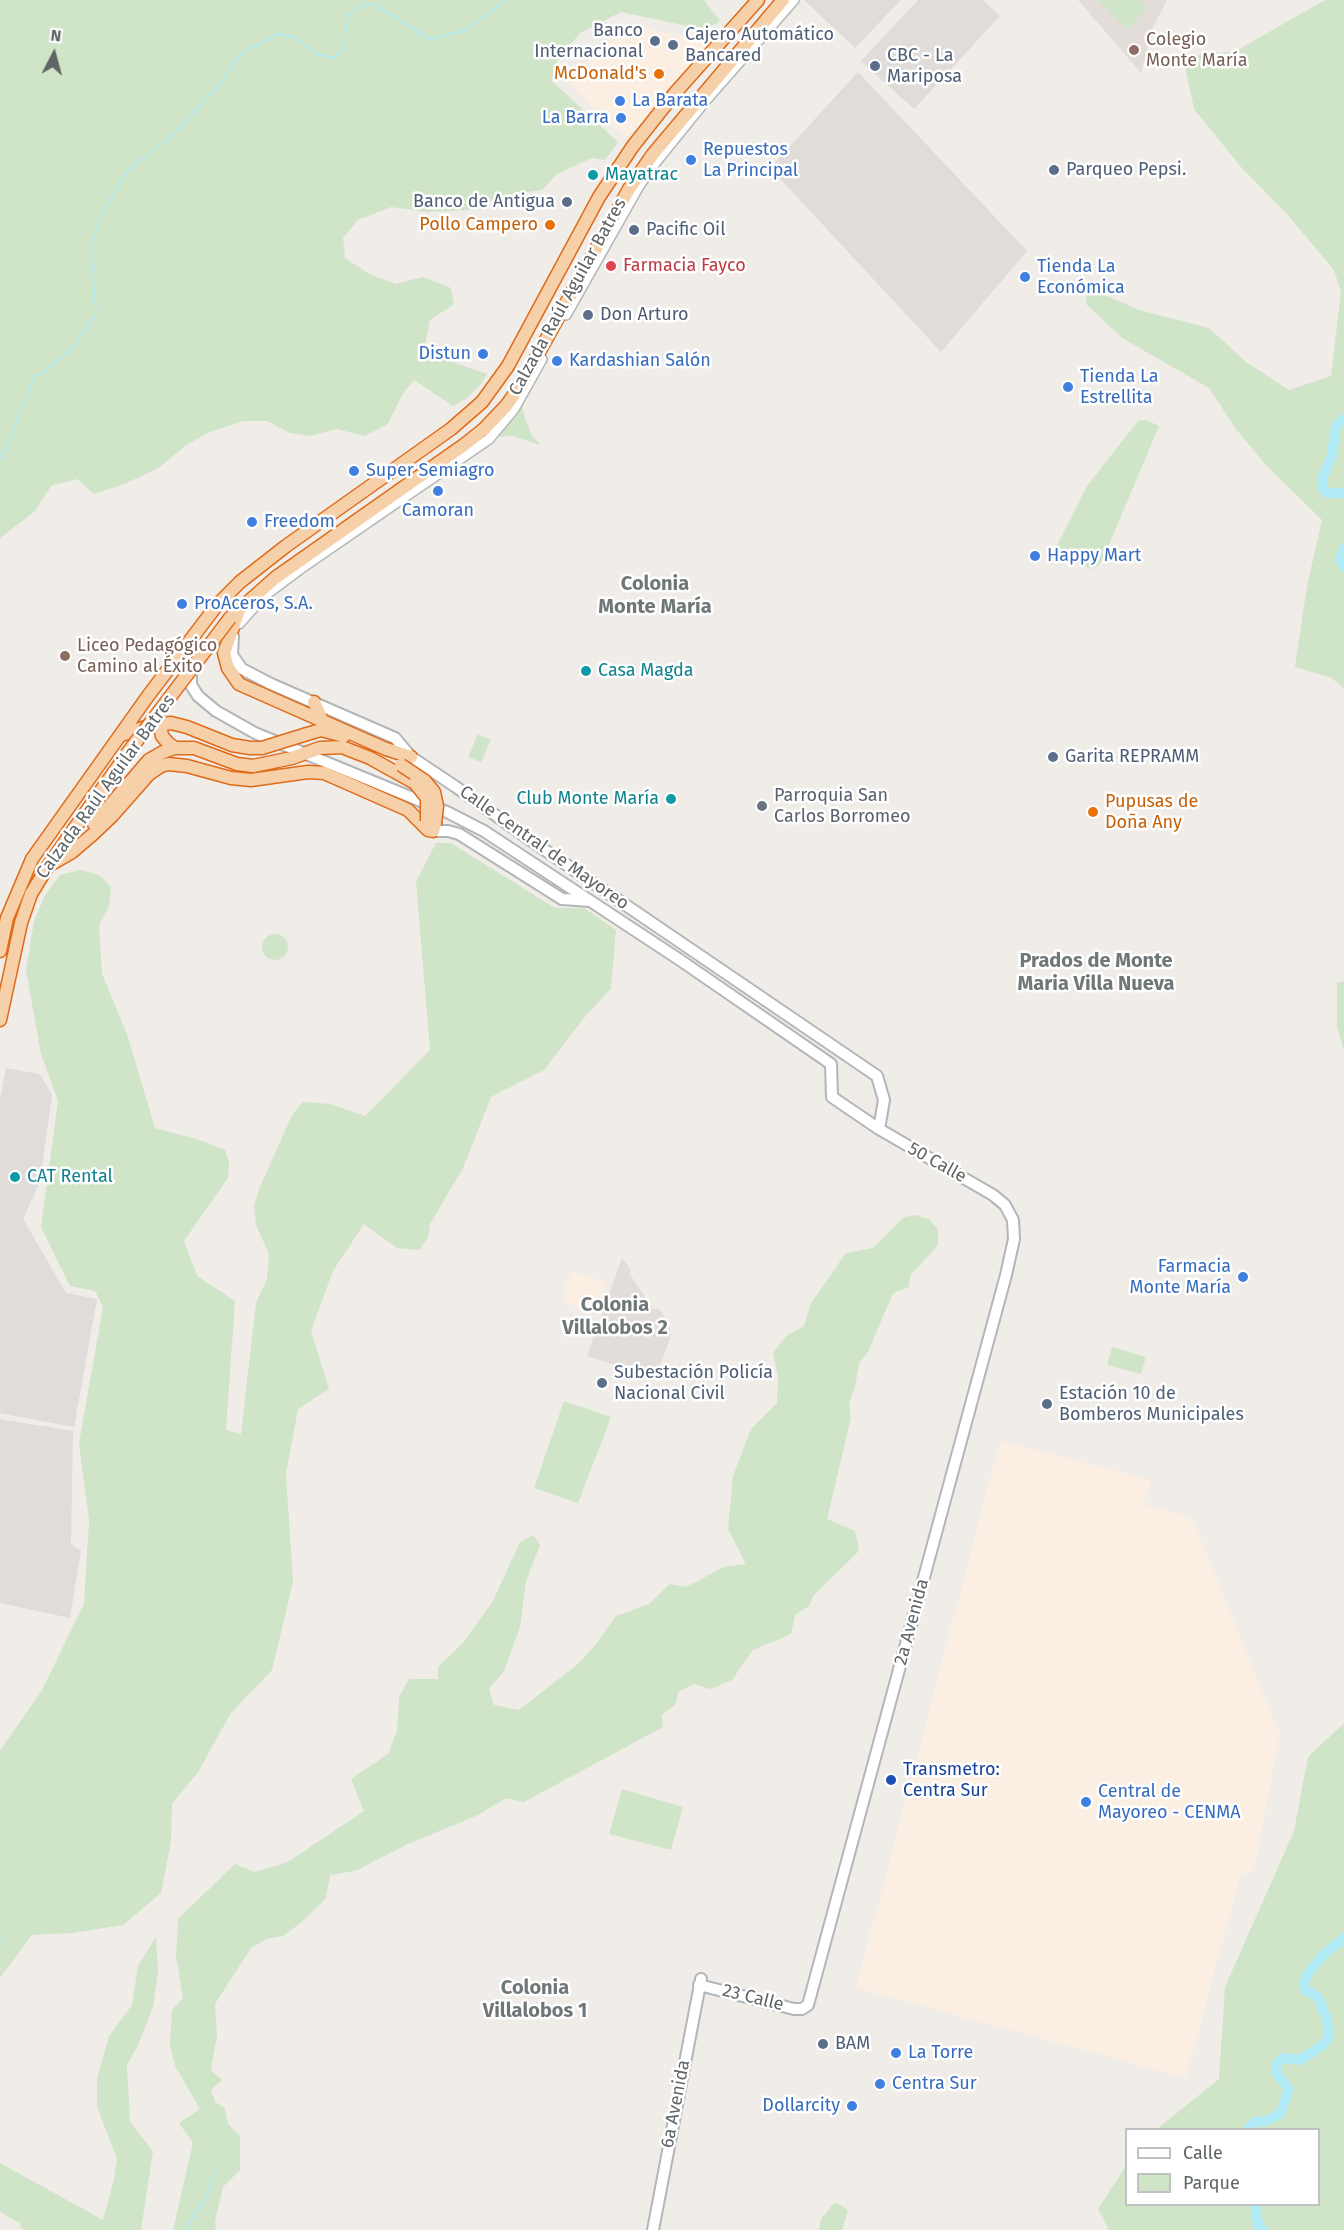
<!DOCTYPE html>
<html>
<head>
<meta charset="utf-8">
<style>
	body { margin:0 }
	#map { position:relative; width:1344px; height:2230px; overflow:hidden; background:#f0ece8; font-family:"Fira Sans",sans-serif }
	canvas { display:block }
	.legend { position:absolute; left:1125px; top:2128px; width:195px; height:78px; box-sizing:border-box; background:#fff; border:2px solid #bfc1c2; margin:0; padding:8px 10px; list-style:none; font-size:18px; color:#5f6567 }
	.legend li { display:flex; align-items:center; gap:12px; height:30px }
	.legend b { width:30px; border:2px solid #bfc1c2 }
	.north { position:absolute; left:24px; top:24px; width:60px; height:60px; -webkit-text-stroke:4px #fff; paint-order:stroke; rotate:6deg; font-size:16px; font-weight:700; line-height:24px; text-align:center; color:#5f6567 }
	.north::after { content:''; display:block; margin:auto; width:21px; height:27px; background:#5f6567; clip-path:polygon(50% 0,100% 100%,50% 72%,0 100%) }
</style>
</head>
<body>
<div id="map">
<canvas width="1344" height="2230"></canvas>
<ul class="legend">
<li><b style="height:8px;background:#fff"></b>Calle</li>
<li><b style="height:16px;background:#d0e4c8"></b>Parque</li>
</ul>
<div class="north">N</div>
</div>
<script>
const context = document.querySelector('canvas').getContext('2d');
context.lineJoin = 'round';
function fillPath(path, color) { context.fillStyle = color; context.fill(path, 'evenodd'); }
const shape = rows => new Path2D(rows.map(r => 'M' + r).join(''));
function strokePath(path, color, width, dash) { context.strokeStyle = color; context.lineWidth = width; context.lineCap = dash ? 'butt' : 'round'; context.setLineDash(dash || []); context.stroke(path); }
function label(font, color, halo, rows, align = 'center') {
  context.font = font + ' "Fira Sans",sans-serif'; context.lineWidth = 5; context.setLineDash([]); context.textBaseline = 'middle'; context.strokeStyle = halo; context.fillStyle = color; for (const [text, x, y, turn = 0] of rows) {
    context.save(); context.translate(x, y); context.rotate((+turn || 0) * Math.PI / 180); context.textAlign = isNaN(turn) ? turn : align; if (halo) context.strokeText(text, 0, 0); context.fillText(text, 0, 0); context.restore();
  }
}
const commercial = shape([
	[627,24,705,41,714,50,625,138,568,82],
	[571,1270,607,1283,595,1313,561,1301],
	[1000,1441,1151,1480,1144,1504,1192,1518,1280,1734,1254,1870,1240,1877,1186,2078,856,1988]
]);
const industrial = shape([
	[804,0,901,0,855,48],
	[918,0,983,0,1000,16,914,109,861,61],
	[858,72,1027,251,941,352,770,168],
	[6,1068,40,1074,52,1095,40,1182,23,1219,66,1293,97,1299,74,1427,0,1413,0,1100],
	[0,1419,73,1431,71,1544,81,1551,70,1618,0,1603]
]);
const education = shape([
	[1078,0,1167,0,1153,27,1141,73],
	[622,1258,631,1270,629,1273,654,1310,659,1308,670,1327,670,1339,658,1371,650,1377,587,1356]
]);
const green = shape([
	[0,0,704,0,720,21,708,28,687,26,621,12,580,33,557,61,552,81,618,142,605,160,592,158,557,174,542,190,507,195,470,210,428,212,391,207,358,220,343,238,345,258,369,274,395,284,423,277,451,288,454,304,430,320,424,352,487,374,481,384,467,398,453,406,414,380,404,392,387,425,364,436,337,429,310,436,290,433,267,421,243,421,210,432,185,446,159,468,124,484,94,494,77,479,51,486,34,512,0,538],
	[1098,0,1139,0,1148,9,1127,29],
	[1325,0,1344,0,1344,689,1332,678,1295,667,1307,586,1322,520,1264,463,1236,429,1209,388,1122,338,1086,304,1087,287,1139,310,1209,328,1246,362,1289,390,1331,376,1341,292,1334,270,1286,213,1241,167,1194,109,1183,57,1236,51],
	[522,401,524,415,532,436,541,445,512,436,494,437],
	[1146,420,1159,426,1103,559,1098,566,1091,569,1057,552,1055,549,1087,486,1138,421],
	[478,734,491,740,481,762,468,757],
	[436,843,451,843,555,908,584,908,616,930,611,988,583,1019,544,1070,491,1097,463,1168,430,1224,428,1238,419,1250,397,1248,364,1224,333,1271,311,1331,329,1389,298,1409,286,1474,293,1582,272,1670,231,1713,198,1772,172,1804,171,1841,161,1893,123,1925,72,1933,32,1935,0,1978,0,1750,41,1692,84,1604,89,1520,79,1443,103,1307,95,1291,70,1286,41,1227,58,1101,41,1054,26,970,34,921,45,895,60,875,81,870,99,875,111,886,109,906,99,925,102,974,127,1034,155,1128,200,1140,225,1150,229,1163,228,1178,184,1241,197,1276,235,1301,226,1430,241,1434,256,1303,267,1279,269,1254,256,1225,254,1206,259,1189,292,1115,303,1102,330,1104,365,1116,430,1050,416,882],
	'262 947a13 13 0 1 1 26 0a13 13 0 1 1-26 0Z',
	[1344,981,1344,1051,1337,1027,1337,983],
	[917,1215,930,1220,938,1230,938,1245,910,1276,909,1287,893,1293,868,1352,859,1363,855,1387,849,1403,851,1418,827,1519,855,1531,859,1551,813,1596,809,1606,795,1615,791,1634,753,1650,732,1680,710,1689,694,1684,678,1692,676,1704,662,1715,663,1727,524,1802,506,1798,478,1815,408,1844,355,1871,330,1875,326,1898,303,1921,283,1936,266,1939,251,1948,215,2004,217,2035,211,2070,222,2080,211,2090,215,2102,225,2108,228,2124,240,2136,240,2170,223,2187,215,2221,216,2230,173,2230,193,2143,179,2123,200,2109,175,2066,170,2045,172,2010,183,1998,176,1956,178,1919,235,1864,255,1872,288,1862,364,1811,351,1779,388,1754,397,1731,399,1697,409,1679,438,1679,438,1667,464,1642,493,1601,520,1542,533,1535,540,1545,526,1581,520,1627,504,1671,489,1689,494,1705,519,1710,578,1664,596,1644,616,1616,649,1604,670,1584,686,1587,724,1567,746,1564,728,1529,733,1476,751,1429,777,1403,778,1378,773,1353,786,1336,804,1326,811,1303,846,1253,873,1248,904,1217],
	[1112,1347,1146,1357,1141,1374,1107,1365],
	[564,1401,611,1417,578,1503,534,1488],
	[1344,1723,1344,2230,1109,2230,1098,2209,1126,2166,1126,2204,1318,2204,1318,2130,1157,2129,1219,2079,1225,1987,1294,1831,1308,1757],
	[622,1789,683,1807,671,1850,609,1834],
	[156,1937,158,1972,153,2007,138,2045,127,2065,130,2122,153,2151,141,2230,25,2230,20,2227,21,2224,0,2212,0,2163,103,2220,114,2179,117,2159,97,2107,97,2078,109,2036,132,2005,138,1966],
	[835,2202,848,2210,842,2230,819,2230,821,2219]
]);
const stream = shape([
	[0,458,7,447,34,377,47,370,74,346,96,314,91,248,103,212,128,170,168,139,216,89,240,55,278,34,295,37,315,54,334,58,344,49,348,16,360,6,374,4,429,39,464,31,506,0],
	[0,1940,3,1938],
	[184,2230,206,2198,216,2169]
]);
const river = shape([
	[1344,419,1336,426,1332,454,1322,480,1323,489,1328,493,1344,493],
	[1344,548,1340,560,1344,567],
	[1247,2130,1255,2122,1266,2121,1280,2114,1289,2089,1277,2074,1276,2065,1282,2058,1300,2060,1323,2045,1329,2037,1327,2020,1318,1997,1304,1989,1306,1976,1322,1956,1344,1938],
	[1255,2204,1258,2225,1263,2230]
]);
const tertiary = shape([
	[566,315,639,186,656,162,707,99,794,0],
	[239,624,263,597,303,567,489,439,514,409,542,359]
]);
const secondary = shape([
	[195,635,191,655,191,685,198,696,216,711,255,733,447,812,484,831,680,960,831,1064,832,1097,879,1129,993,1195,1005,1205,1013,1220,1014,1239,1006,1275,808,2005,802,2009,794,2009,699,1985],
	[233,636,232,655,242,669,271,684,395,738,411,757,456,787,533,842,877,1076,884,1100,879,1129],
	[433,831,448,831,459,834,562,899,590,901],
	[653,2230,701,1979]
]);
const trunk = shape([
	[238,613,224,653,228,668,239,684,386,749,411,757],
	[230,618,275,578,464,445,484,429,506,406,521,385,629,189,653,154,783,0],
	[314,702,322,720],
	[163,723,161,730,162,736,168,743,175,748],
	[307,734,321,730,344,736],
	[121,735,152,725,171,723,187,727,232,745,250,748,262,748],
	[94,824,149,760,163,752,175,748,194,748,237,764,253,766,292,758,320,748,342,747,370,758,415,783],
	[48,866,72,852,92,835,112,816,149,774,161,766,168,764,187,766,231,778,251,780,308,772,324,773,408,810,428,830,433,831,435,823],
	[0,951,7,918,32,859,148,696,217,605,240,582,286,546,451,429,482,402,508,366,599,197,633,146,675,93,758,0],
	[0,1020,21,923,31,894,48,866,126,755]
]);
const trunkBridge = shape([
	[262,748,307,734],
	[126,755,230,618],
	[401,765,425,781,434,792,437,806,435,823],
	[415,783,427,798,427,821]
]);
const markers = [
	[655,41,6,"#5c6f8a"],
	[673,45,6,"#5c6f8a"],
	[1134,50,6,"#8d6e63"],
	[875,66,6,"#5c6f8a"],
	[659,74,6,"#e8710a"],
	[620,101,6,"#3f7fe0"],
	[621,118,6,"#3f7fe0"],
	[691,160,6,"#3f7fe0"],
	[1054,170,6,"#5c6f8a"],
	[593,175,6,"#0f9aa8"],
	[567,202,6,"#5c6f8a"],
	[550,225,6,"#e8710a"],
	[634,230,6,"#5c6f8a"],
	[611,266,6,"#e0444e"],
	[1025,277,6,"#3f7fe0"],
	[588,315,6,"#5c6f8a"],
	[483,354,6,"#3f7fe0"],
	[557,361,6,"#3f7fe0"],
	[1068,387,6,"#3f7fe0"],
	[354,471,6,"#3f7fe0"],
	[438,491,6,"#3f7fe0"],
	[252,522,6,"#3f7fe0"],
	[1035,556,6,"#3f7fe0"],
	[182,604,6,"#3f7fe0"],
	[65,656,6,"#8d6e63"],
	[586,671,6,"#0f9aa8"],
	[1053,757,6,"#5c6f8a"],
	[671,799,6,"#0f9aa8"],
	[762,806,6,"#6b7280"],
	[1093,812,6,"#e8710a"],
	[15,1177,6,"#0f9aa8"],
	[1243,1277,6,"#3f7fe0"],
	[602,1383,6,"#5c6f8a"],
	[1047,1404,6,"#5c6f8a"],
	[891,1780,6,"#1a4fb4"],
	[1086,1802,6,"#3f7fe0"],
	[823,2044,6,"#5c6f8a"],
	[896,2053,6,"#3f7fe0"],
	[880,2084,6,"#3f7fe0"],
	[852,2106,6,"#3f7fe0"]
];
const serviceNames = [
	["Banco",643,31,"right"],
	["Internacional",643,52,"right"],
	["Cajero Automático",685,35],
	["Bancared",685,56],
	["CBC - La",887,56],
	["Mariposa",887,77],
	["Parqueo Pepsi.",1066,170],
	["Banco de Antigua",555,202,"right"],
	["Pacific Oil",646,230],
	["Don Arturo",600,315],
	["Garita REPRAMM",1065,757],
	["Subestación Policía",614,1373],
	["Nacional Civil",614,1394],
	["Estación 10 de",1059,1394],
	["Bomberos Municipales",1059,1415],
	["BAM",835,2044]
];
const educationNames = [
	["Colegio",1146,40],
	["Monte María",1146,61],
	["Liceo Pedagógico",77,646],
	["Camino al Éxito",77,667]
];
const foodNames = [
	["McDonald's",647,74],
	["Pollo Campero",538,225],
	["Pupusas de",1105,802,"left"],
	["Doña Any",1105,823,"left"]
];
const shopNames = [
	["La Barata",632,101],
	["La Barra",609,118,"right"],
	["Repuestos",703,150],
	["La Principal",703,171],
	["Tienda La",1037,267],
	["Económica",1037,288],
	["Distun",471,354,"right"],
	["Kardashian Salón",569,361],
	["Tienda La",1080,377],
	["Estrellita",1080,398],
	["Super Semiagro",366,471],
	["Camoran",438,511,"center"],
	["Freedom",264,522],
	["Happy Mart",1047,556],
	["ProAceros, S.A.",194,604],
	["Farmacia",1231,1267,"right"],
	["Monte María",1231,1288,"right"],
	["Central de",1098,1792],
	["Mayoreo - CENMA",1098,1813],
	["La Torre",908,2053],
	["Centra Sur",892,2084],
	["Dollarcity",840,2106,"right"]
];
const cultureNames = [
	["Mayatrac",605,175],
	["Casa Magda",598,671],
	["Club Monte María",659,799,"right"],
	["CAT Rental",27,1177]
];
const healthNames = [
	["Farmacia Fayco",623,266]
];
const streetNames = [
	["Calzada Raúl Aguilar Batres",568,297,-61],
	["Calzada Raúl Aguilar Batres",106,787,-54],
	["Calle Central de Mayoreo",544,848,35],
	["50 Calle",937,1163,29],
	["2a Avenida",912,1622,-75],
	["23 Calle",753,1998,14],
	["6a Avenida",676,2104,-79]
];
const worshipNames = [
	["Parroquia San",774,796],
	["Carlos Borromeo",774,817]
];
const transitNames = [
	["Transmetro:",903,1770],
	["Centra Sur",903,1791]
];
const neighbourhoodNames = [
	["Colonia",655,584],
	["Monte María",655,607],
	["Prados de Monte",1096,961],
	["Maria Villa Nueva",1096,984],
	["Colonia",615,1305],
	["Villalobos 2",615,1328],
	["Colonia",535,1988],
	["Villalobos 1",535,2011]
];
fillPath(commercial, '#fbeee2');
fillPath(industrial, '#dfdcda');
fillPath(education, '#e2ddd9');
fillPath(green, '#d0e4c8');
strokePath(stream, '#b1ecf7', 1.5);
strokePath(river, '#b1ecf7', 10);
strokePath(tertiary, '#b3b7b9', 12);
strokePath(secondary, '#b2b6b9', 14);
strokePath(trunk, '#e06a18', 15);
strokePath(tertiary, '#fff', 9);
strokePath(secondary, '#fff', 10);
strokePath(trunk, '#f5d0a9', 12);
strokePath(trunkBridge, '#e06a18', 15, []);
strokePath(trunkBridge, '#f5d0a9', 12);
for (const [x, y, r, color] of markers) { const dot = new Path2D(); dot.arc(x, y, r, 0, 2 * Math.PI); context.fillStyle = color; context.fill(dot); strokePath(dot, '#fff', 2); }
label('18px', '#4e5e75', '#fff', serviceNames, 'left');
label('18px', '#785e54', '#fff', educationNames, 'left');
label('18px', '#c56008', '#fff', foodNames, 'right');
label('18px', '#366cbe', '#fff', shopNames, 'left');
label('18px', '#0d838f', '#fff', cultureNames, 'left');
label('18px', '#be3a42', '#fff', healthNames, 'left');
label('18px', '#5f6567', '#fff', streetNames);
label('18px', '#5b616d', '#fff', worshipNames, 'left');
label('18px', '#164399', '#fff', transitNames, 'left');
label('bold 20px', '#707778', '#fff', neighbourhoodNames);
</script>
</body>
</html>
